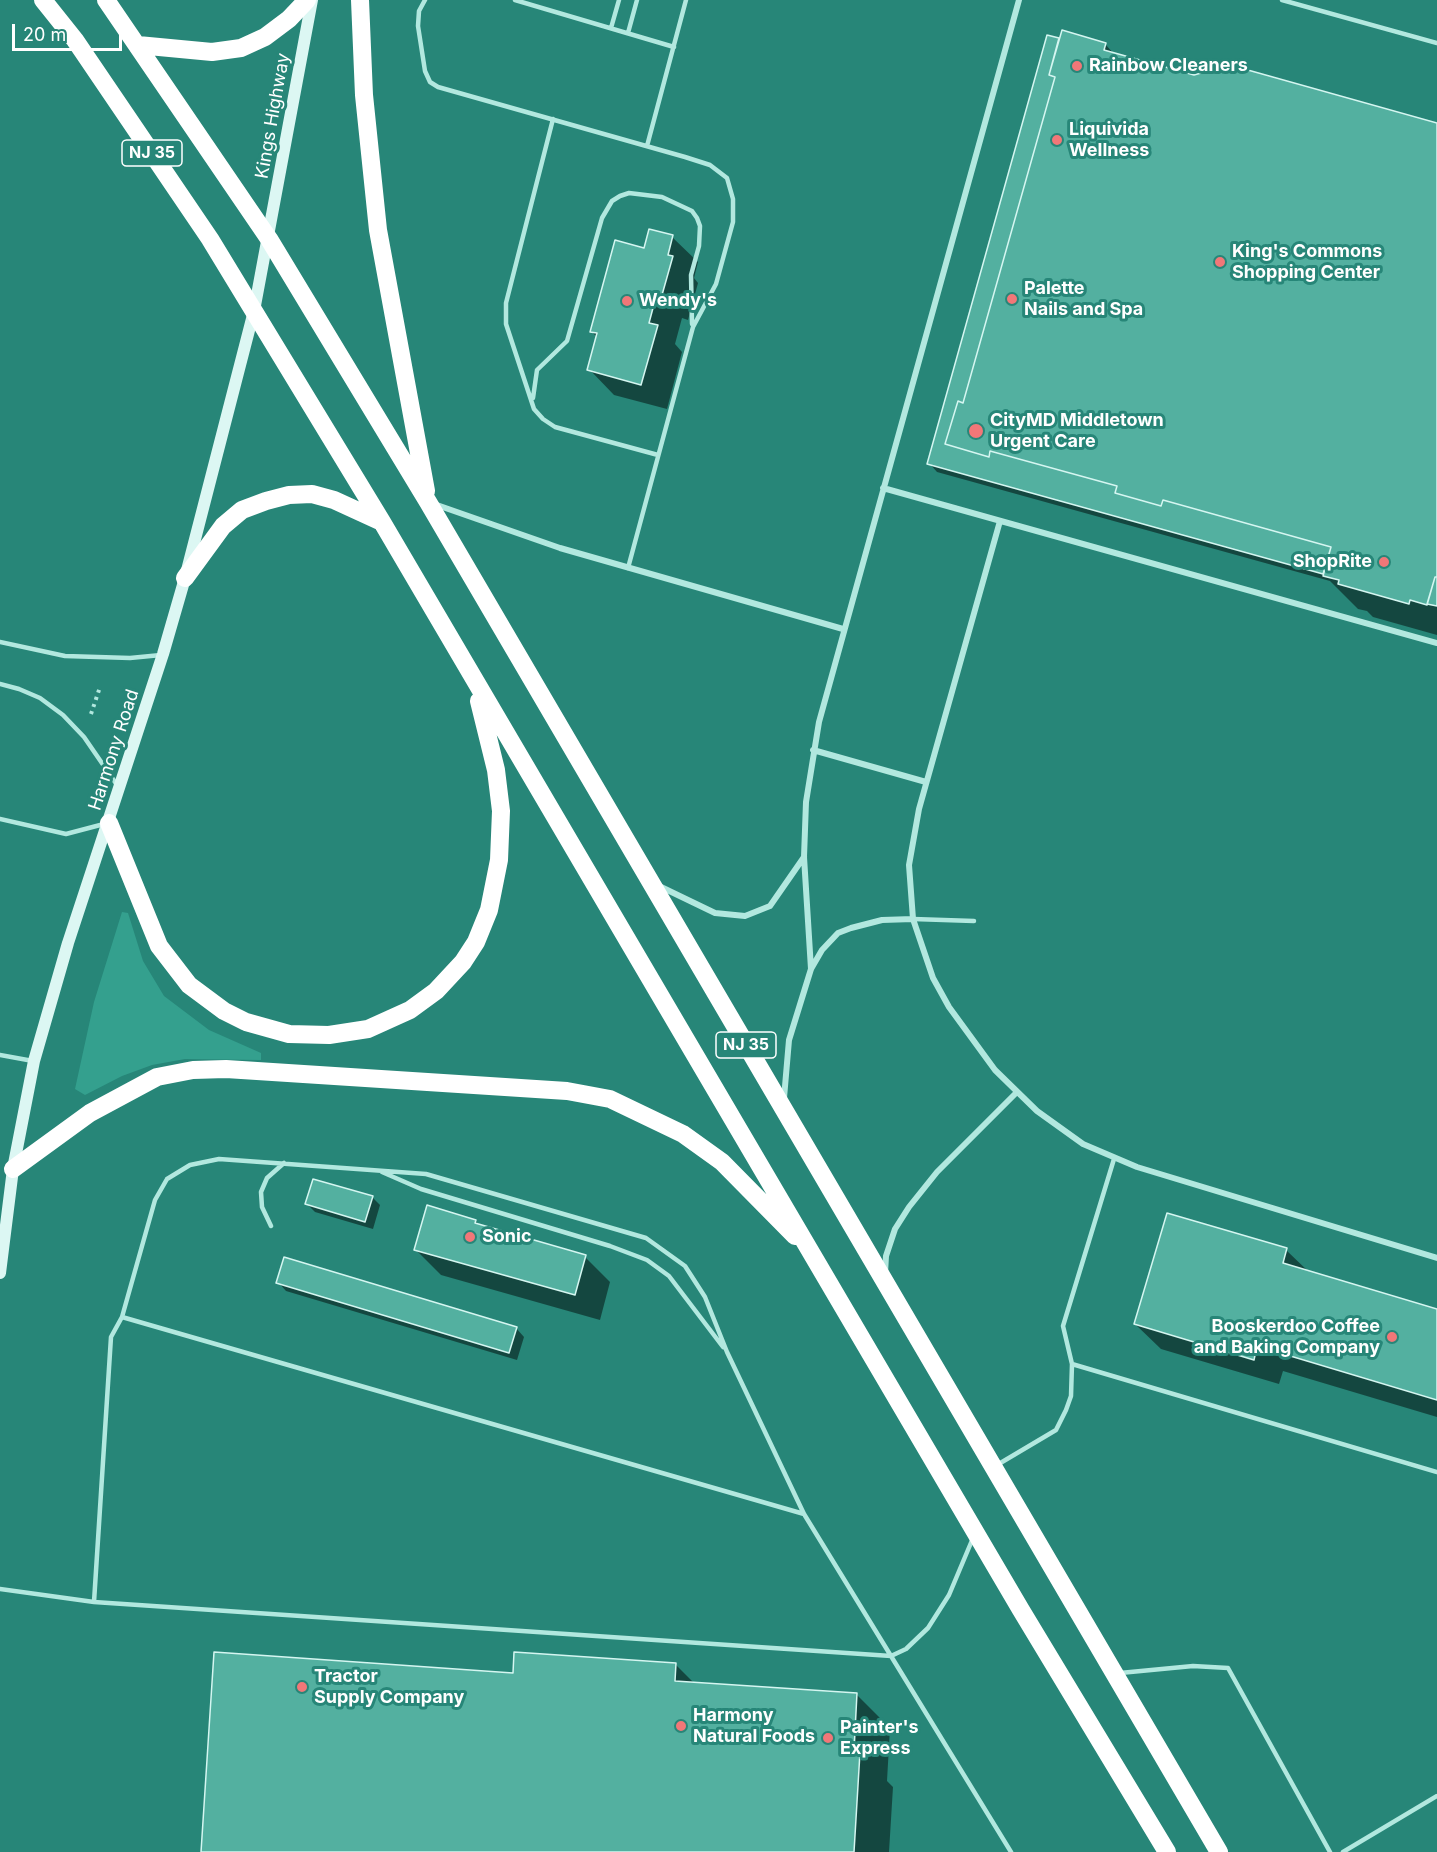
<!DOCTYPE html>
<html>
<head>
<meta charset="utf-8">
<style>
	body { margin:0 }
	#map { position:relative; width:1437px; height:1852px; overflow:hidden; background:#278678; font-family:Inter,sans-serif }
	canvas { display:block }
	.scale { position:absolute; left:12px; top:24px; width:110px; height:27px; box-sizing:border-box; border:3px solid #fff; border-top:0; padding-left:8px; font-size:18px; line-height:21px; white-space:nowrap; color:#fff; -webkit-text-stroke:4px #278678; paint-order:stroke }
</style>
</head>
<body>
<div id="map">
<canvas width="1437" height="1852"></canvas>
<div class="scale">20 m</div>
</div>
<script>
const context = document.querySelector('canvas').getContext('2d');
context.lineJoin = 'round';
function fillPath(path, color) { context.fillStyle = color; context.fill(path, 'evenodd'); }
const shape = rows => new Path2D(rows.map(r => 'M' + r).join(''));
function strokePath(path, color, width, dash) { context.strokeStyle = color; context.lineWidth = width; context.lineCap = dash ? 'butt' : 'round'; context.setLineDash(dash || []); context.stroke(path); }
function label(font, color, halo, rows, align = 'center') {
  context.font = font + ' Inter,sans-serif'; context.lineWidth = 6; context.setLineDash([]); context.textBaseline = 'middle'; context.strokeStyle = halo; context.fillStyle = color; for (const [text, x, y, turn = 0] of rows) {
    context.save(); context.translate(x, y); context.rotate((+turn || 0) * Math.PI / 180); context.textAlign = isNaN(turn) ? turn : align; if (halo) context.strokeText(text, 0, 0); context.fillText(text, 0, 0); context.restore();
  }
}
const green = shape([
	[122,912,128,913,143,961,164,996,209,1030,261,1053,261,1060,185,1059,152,1065,122,1076,85,1095,75,1089,94,1002]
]);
const shadow = shape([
	[1059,39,1105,44,1115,55,1194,77,1437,124,1437,635,1373,617,1367,611,1358,609,1330,581,937,472,929,463],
	[672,237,698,262,694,278,698,283,688,320,682,318,675,344,682,352,667,409,614,395,589,369,597,337,592,332,645,250],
	[372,1197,380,1205,373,1229,315,1212,307,1204],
	[475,1221,481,1226,585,1257,610,1282,600,1320,441,1275,416,1250],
	[1286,1250,1309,1272,1437,1310,1437,1417,1283,1371,1279,1384,1161,1349,1135,1324],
	[278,1282,516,1328,524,1337,517,1360,286,1291],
	[676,1665,695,1684,857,1695,890,1728,887,1781,893,1787,889,1852,203,1852,514,1674]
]);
const building = shape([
	[1062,30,1106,43,1104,50,1194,75,1230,65,1437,123,1437,577,1435,577,1427,605,1410,600,1409,604,1338,584,1339,580,1323,576,1331,547,1163,500,1161,506,1115,493,1117,486,990,451,989,457,945,444,958,401,963,403,1055,77,1049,75,1062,30],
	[1047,35,1059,38,1049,75,1055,77,963,403,958,401,945,444,989,457,990,451,1117,486,1115,493,1161,506,1163,500,1331,547,1323,574,927,464,1047,35],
	[649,229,673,235,668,255,673,256,662,295,657,293,649,323,658,325,641,385,587,370,597,333,590,332,615,240,644,248,649,229],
	[1435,577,1437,577,1437,606,1427,604,1435,577],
	[313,1179,373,1196,365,1222,305,1204,313,1179],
	[427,1205,476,1220,475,1223,586,1255,575,1295,414,1250,427,1205],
	[1167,1213,1287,1248,1283,1263,1437,1309,1437,1400,1257,1346,1254,1360,1134,1324,1167,1213],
	[284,1257,517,1327,509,1353,276,1283,284,1257],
	[214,1652,513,1673,514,1652,676,1663,675,1681,857,1693,854,1751,860,1752,854,1852,201,1852,214,1652]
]);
const path = shape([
	[91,714,100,687]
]);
const lane = shape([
	[425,0,419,11,418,26,425,71,430,82,438,87,685,157,710,165,727,178,733,199,733,222,716,284,693,327,628,568],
	[515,0,674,47],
	[1282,0,1437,43],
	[611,28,619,0],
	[628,33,637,0],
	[553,119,506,303,506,324,534,409,543,419,555,427,658,455],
	[647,146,686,0],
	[533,398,537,370,567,341,602,218,612,201,620,196,629,193,662,197,692,211,697,218,700,226,699,246,691,275,692,324],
	[0,642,65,656,130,658,161,655],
	[0,684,19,689,40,698,63,715,84,737,117,785],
	[0,819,66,834,104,824],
	[913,919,974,921],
	[0,1055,33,1061],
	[382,1172,421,1189,610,1246,647,1260,669,1276,723,1347],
	[271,1226,262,1207,261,1192,267,1178,284,1163],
	[122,1317,804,1514],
	[1072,1364,1437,1472],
	[997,1465,1056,1430,1066,1410,1071,1396,1072,1364,1063,1326,1114,1159],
	[0,1589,94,1602,891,1656,906,1649,928,1628,949,1595,973,1538],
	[94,1602,111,1337,122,1317,155,1200,167,1179,190,1165,219,1159,426,1174,646,1238,685,1266,705,1297,727,1352,804,1514,1011,1852],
	[1120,1673,1193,1666,1228,1668,1330,1852],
	[1343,1852,1437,1796]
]);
const street = shape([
	[883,488,1437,643],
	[434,504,560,548,843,629],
	[1000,521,919,809,909,865,913,919,933,978,949,1007,995,1070,1037,1111,1083,1144,1137,1167,1437,1258],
	[813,750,926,782],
	[659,886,715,913,745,916,770,906,804,857],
	[811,969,804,857,806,802,819,722,1019,0],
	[784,1098,789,1040,811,969,822,950,838,933,851,928,882,920,913,919],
	[885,1273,886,1256,895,1229,909,1207,937,1172,1017,1092]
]);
const secondary = shape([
	[0,1273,13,1169,34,1061,68,943,163,654,185,578,254,311,312,0]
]);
const highway = shape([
	[43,0,75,40,210,239,382,522,1021,1610,1167,1852],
	[106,0,269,239,428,502,1219,1852],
	[360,0,364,95,378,230,426,491],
	[138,45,212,52,241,48,265,37,289,19,307,0],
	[185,578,223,526,242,510,266,501,289,495,312,494,334,500,382,522],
	[109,823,159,946,189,985,224,1011,246,1022,289,1034,329,1035,368,1029,410,1010,436,991,463,962,476,942,489,910,499,860,501,811,496,770,479,701],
	[13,1169,90,1113,157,1077,193,1070,226,1069,567,1091,610,1099,683,1134,722,1162,795,1236]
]);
const markers = [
	[1077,66,6,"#f17778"],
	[1057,140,6,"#f17778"],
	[1220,262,6,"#f17778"],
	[1012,299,6,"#f17778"],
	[627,301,6,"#f17778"],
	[976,431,8,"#f17778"],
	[1384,562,6,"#f17778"],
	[470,1237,6,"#f17778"],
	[1392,1337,6,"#f17778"],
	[302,1687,6,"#f17778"],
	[681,1726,6,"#f17778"],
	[828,1738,6,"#f17778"]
];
const shields = [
	[152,153,60],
	[746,1045,60]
];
const shieldNames = [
	["NJ 35",152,153],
	["NJ 35",746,1045]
];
const poiNames = [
	["Rainbow Cleaners",1089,66],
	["Liquivida",1069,130],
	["Wellness",1069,151],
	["King's Commons",1232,252],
	["Shopping Center",1232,273],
	["Palette",1024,289],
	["Nails and Spa",1024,310],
	["Wendy's",639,301],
	["CityMD Middletown",990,421],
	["Urgent Care",990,442],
	["ShopRite",1372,562,"right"],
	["Sonic",482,1237],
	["Booskerdoo Coffee",1380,1327,"right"],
	["and Baking Company",1380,1348,"right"],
	["Tractor",314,1677],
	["Supply Company",314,1698],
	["Harmony",693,1716],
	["Natural Foods",693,1737],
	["Painter's",840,1728],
	["Express",840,1749]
];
const streetNames = [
	["Kings Highway",273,116,-80],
	["Harmony Road",114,750,-72]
];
fillPath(green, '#34a08e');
fillPath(shadow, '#0007');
fillPath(building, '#53b0a0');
strokePath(building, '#d5f6f1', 1.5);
strokePath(path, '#b2e8df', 4, [3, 4.5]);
strokePath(lane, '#b2e8df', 4.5);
strokePath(street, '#b2e8df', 6);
strokePath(secondary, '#dcf7f3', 12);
strokePath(highway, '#fff', 18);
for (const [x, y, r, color] of markers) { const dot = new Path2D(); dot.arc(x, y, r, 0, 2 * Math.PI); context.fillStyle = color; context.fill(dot); strokePath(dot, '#278678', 2); }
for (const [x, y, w] of shields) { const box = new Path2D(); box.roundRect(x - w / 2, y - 13, w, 26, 4.5); context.fillStyle = '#278678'; context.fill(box); strokePath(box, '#fff', 1.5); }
label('bold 16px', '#fff', null, shieldNames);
label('bold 18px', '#fff', '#278678', poiNames, 'left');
label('18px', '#fff', '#278678', streetNames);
</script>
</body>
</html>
